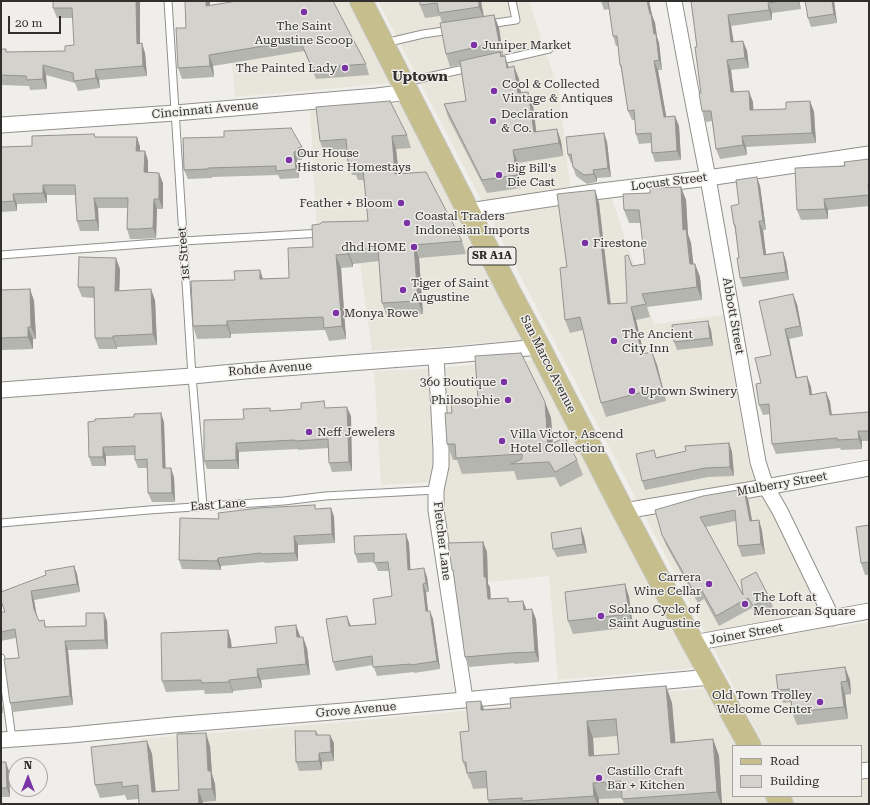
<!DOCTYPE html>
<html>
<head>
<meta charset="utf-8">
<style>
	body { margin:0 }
	#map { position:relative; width:870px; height:805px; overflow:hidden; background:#efeeea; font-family:"Roboto Serif",serif }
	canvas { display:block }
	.frame { position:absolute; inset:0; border:2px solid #31302f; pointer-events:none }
	.legend { position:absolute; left:732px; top:745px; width:130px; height:52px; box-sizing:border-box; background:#efeeea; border:1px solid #a3a29f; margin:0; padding:5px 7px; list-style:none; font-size:12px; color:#31302f }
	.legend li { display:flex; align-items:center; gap:8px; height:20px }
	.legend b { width:20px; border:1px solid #a3a29f }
	.north { position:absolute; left:8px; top:757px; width:40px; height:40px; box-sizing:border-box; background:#efeeea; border:1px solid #a3a29f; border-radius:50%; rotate:0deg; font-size:11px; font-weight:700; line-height:16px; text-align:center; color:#31302f }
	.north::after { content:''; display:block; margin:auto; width:14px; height:18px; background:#7a32a5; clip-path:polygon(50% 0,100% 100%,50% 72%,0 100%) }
	.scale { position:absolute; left:8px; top:16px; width:53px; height:18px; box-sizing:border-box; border:2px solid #31302f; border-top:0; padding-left:5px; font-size:12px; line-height:14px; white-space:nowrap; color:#31302f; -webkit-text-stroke:3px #efeeea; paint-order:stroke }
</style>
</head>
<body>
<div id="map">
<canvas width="870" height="805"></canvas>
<div class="frame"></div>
<ul class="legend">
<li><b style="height:5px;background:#c6be8c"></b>Road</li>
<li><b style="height:11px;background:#d3d2cd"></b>Building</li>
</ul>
<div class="north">N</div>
<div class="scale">20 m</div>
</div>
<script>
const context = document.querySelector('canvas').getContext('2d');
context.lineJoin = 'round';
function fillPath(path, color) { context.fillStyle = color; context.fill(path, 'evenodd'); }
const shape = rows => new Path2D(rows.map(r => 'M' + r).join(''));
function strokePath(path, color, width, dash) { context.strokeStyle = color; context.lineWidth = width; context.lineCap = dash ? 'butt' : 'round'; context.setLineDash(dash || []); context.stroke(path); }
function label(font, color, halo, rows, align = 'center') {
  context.font = font + ' "Roboto Serif",serif'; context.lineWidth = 3; context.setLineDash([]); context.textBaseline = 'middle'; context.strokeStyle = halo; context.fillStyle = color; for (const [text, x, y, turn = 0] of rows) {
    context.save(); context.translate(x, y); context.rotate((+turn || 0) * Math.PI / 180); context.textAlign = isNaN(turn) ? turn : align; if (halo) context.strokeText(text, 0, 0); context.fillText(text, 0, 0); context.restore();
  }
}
const built = shape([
	[226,1,351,1,393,83,235,97],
	[378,1,529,1,559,92,570,186,606,181,654,324,723,315,749,464,835,628,869,622,869,804,794,804,790,796,861,796,861,746,764,746],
	[403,103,460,215,461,222,464,222,524,340,372,351,356,234,317,234,310,111],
	[534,360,615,515,616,523,619,522,685,647,686,655,689,655,696,668,558,680,549,576,439,587,427,510,431,482,381,485,374,371,425,369],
	[707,688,739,746,733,746,733,796,764,796,764,797,767,797,770,804,145,804,140,739,357,721]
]);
const lane = shape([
	[168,1,192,376,203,506],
	[489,24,516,20,512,1],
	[385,43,423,34,451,30],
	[497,61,549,49],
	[405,82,469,68],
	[1,255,183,241,322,233],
	[1,523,149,510,284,501,325,496,436,490],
	[1,658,12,739]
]);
const street = shape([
	[674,1,688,76,708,178,758,462,766,487,780,511,832,618],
	[1,125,175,113,377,96,408,92],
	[469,211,601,191,708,178,869,154],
	[436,357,441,449,441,466,436,490,436,510,465,699],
	[1,390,192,376,245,371,455,355,539,347],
	[624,511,766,487,869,468],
	[693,643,869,611],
	[1,740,71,735,173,725,356,710,711,677],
	[861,771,869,770]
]);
const primary = shape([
	[361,1,510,293,539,347,617,499,693,643,750,746],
	[777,796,782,804]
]);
const wall = shape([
	[140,1,140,43,145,53,147,76,99,80,100,88,78,91,75,83,46,75,47,89,30,90,29,86,1,85,1,48,1,49,6,49,7,52,65,51,74,45,73,18,57,18,53,8],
	[210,1,210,6,366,64,369,75,316,79,304,51,213,66,214,77,182,79,178,68,186,28],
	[420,1,481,1,484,16,494,15,499,28,503,55,502,55,509,67,519,79,521,93,528,92,533,105,536,131,561,141,563,156,518,163,521,188,487,193,448,117,444,104,466,101,460,65,450,67,446,54,442,23,440,16,425,18,420,5],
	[601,1,649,1,652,15,655,23,657,37,659,43,662,70,658,70,666,117,675,116,679,126,681,160,655,162,652,153,651,143,639,144,636,134,635,120,632,120,628,111,621,69,620,65,618,46,616,46,613,36,609,9,604,10],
	[691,1,799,1,801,9,772,13,772,20,731,26,734,42,743,41,747,51,749,68,731,70,734,92,753,102,753,110,786,109,810,101,814,112,816,143,746,147,747,155,720,159,716,149,712,121,706,122,702,111,697,47],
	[805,1,834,1,837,23,811,27,808,18],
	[604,133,607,142,611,177,597,178,597,182,587,184,576,176,573,167,573,163,571,163,568,155],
	[407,135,411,148,396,149,399,174,462,241,466,254,419,258,423,314,387,316,382,303,379,261,353,264,353,267,341,268,346,339,329,341,325,330,231,334,231,338,197,339,193,326,235,280,260,270,263,279,289,278,313,247,368,221,365,183,364,183,363,180,358,180,356,175,352,175,348,162,347,153,324,154,320,141],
	[95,137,137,137,140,147,140,151,145,151,148,161,148,172,163,183,163,209,157,209,156,238,141,239,130,239,127,229,128,208,98,208,99,231,80,231,77,221,75,195,47,195,47,203,17,204,17,211,1,212,1,147,32,146],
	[183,138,302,147,306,156,301,156,302,160,297,160,299,178,280,179,278,175,212,177,212,178,188,179,184,170],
	[869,159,869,206,828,210,828,219,801,220,797,210,845,166],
	[757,177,760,186,766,230,763,230,766,254,783,252,786,261,789,280,743,287,740,278,739,258,735,229,734,225,739,204],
	[681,187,686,200,688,234,691,243,693,264,695,264,700,277,702,300,647,307,650,317,636,320,644,354,652,352,657,365,666,401,606,417,601,403,583,330,570,333,565,320,567,267,595,190,599,203,611,304,627,303,632,266,645,264,641,223,629,223,624,210],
	[120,269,119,291,155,300,157,345,117,347,117,349,99,349,95,338,94,298,82,297,78,287],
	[30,289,34,301,36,339,33,339,33,349,2,350,1,348,1,290],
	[797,304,803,336,789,339,797,378,807,376,811,387,812,395,826,392,830,402,832,415,869,412,869,441,862,441,862,449,841,450,840,448,776,454,772,444,770,414,763,415,759,405,761,383,771,355],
	[711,330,713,346,677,350,674,342],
	[545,402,551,418,553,443,577,460,583,475,560,487,555,477,517,480,514,471,462,474,457,460,453,460,447,444,452,413],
	[270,408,271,411,326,408,351,416,352,471,332,472,329,463,328,448,298,450,298,449,239,452,239,469,207,469,204,461,244,419],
	[88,422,164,422,165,468,174,477,175,502,152,502,148,493,148,468,138,468,135,460,135,455,106,456,106,466,92,466,89,457],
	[729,443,732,452,734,476,708,477,645,490,642,481,657,457],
	[744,489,748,499,752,521,759,520,762,531,765,554,742,557,738,546,736,521,706,527,743,595,769,597,773,607,756,616,752,608,719,626,704,599,698,603,666,545,662,535],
	[331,508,334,517,335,543,298,545,298,561,265,563,264,562,221,566,221,570,182,569,179,560,219,519,316,509],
	[869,525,869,575,865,575,861,563],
	[584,537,587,553,557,557,553,549],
	[483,542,487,552,488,584,490,587,491,599,508,598,509,602,523,601,526,609,536,619,539,662,514,664,514,663,469,667,465,657,454,574,452,570],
	[409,543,410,569,427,577,429,592,426,592,428,611,433,619,440,669,414,673,414,672,377,676,373,665,336,671,333,662,350,624,351,626,376,624,392,596,389,571,378,571,374,562,358,563,355,554],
	[74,566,77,574,80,592,34,600,37,617,39,621,44,620,46,627,86,626,107,621,108,649,68,650,73,705,13,712,10,703,19,658,16,638,1,641,1,612,5,612,1,602],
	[625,584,629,597,633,627,573,634,568,621],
	[296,625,300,637,307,648,310,675,261,680,262,688,233,691,233,693,205,694,204,690,166,692,162,681,228,630,231,641,232,648,277,643],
	[850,680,851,694,845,695,848,719,797,725,792,712,791,702,783,703,778,690],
	[666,686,672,703,675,742,713,739,719,756,722,804,624,804,622,798,599,799,599,804,489,804,488,800,487,788,473,789,470,779,469,779,463,762,484,710,511,708],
	[617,736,619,754,594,756,593,738],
	[1,695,3,713,1,713],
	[316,731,318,735,334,743,334,761,322,762,322,770,299,771,296,762],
	[147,741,152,754,155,791,179,790,210,746,212,774,215,784,216,801,203,802,203,804,139,804,138,799,127,800,125,795,100,798,95,785],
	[1,762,9,771,10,797,2,797,2,804,1,804]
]);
const shadedWall = shape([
	[136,1,140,1,140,54,137,44],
	[206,1,210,1,210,17,206,6],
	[479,1,481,1,484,20,479,7],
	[647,1,649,1,652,15,655,23,657,37,659,43,662,70,659,60,654,34],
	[798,1,799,1,801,9],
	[832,1,834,1,837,23,834,14],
	[768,3,772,13,772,20,769,10],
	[494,15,499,28,503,55,499,42],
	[728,15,731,26,735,53,731,42],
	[743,41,747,51,749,68,745,58],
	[142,43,145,53,147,76,143,66],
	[209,55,213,66,214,77,210,66],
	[505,56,509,69,507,68],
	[727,60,731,70,735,102,731,92],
	[654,61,658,70,668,126,664,117],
	[43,65,46,75,47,89,43,79],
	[514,66,519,79,523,106,518,93],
	[95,70,99,80,100,88,96,78],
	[749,91,753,102,754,120,750,110],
	[528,92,533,105,538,145,534,132],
	[810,101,814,112,816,143,812,133],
	[675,116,679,126,681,160,677,151],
	[557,129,561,141,563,156,559,143],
	[604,133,607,142,611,177,608,168],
	[392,136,396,149,400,187,395,174],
	[742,136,746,147,747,155,743,145],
	[137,137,140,147,140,161,136,151],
	[298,148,301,156,302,160,298,151],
	[513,150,518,163,521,188,517,175],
	[145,151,148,161,148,182,144,172],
	[294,152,297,160,299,178,296,169],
	[593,170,597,178,597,182,594,174],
	[159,173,163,183,163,209,159,199],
	[757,177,760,186,766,230,763,221],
	[43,185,47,195,47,203,43,193],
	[681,187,686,200,688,234,691,243,695,278,690,264,683,230],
	[595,190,599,203,612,318,608,304],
	[13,194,17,204,17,211,14,201],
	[94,198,98,208,99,231,96,220],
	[154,199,157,209,156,238,153,228],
	[824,199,828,210,828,219,825,209],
	[759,221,763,230,767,263,764,255],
	[414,245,419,258,423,314,418,301],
	[348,251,353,264,353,267,348,254],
	[783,252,786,261,789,280,786,272],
	[336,255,341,268,346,339,342,326],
	[116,258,120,269,119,301,115,291],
	[695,264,700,277,702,300,697,287],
	[260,270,264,283,260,279],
	[30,289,34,301,36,339,31,327],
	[151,289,155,300,157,345,153,334],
	[793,294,797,304,803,336,800,326],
	[631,307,636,320,647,368,642,354],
	[227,321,231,334,231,338,227,325],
	[708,321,711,330,713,346,710,338],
	[28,327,33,339,33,349,28,337],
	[785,329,789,339,799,388,796,378],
	[113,336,117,347,117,349,113,338],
	[652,352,657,365,666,401],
	[807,376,811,387,813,405,810,395],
	[826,392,830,402,833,425,830,415],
	[545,402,551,418,554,461,548,446],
	[347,407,351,416,352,471,349,462],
	[161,413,164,422,166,477,163,468],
	[1,420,2,461,1,459],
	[858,431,862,441,862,449,859,439],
	[236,443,239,452,239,469,236,460],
	[729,443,732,452,734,476,730,467],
	[103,447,106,456,106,466,103,457],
	[171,468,174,477,175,502,172,493],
	[744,489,748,499,754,531,750,521],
	[331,508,334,517,335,543,332,534],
	[759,520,762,531,765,554,761,544],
	[581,528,584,537,587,553,583,544],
	[406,534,409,543,411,578,408,570],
	[294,536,298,545,298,561,295,553],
	[483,542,487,552,488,584,490,587,491,609,488,599,484,577],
	[218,558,221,566,221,570,217,561],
	[74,566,77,574,80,592,77,584],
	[424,568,427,577,429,592,426,583],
	[423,584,426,592,429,620,426,611],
	[625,584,629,597,633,627,629,614],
	[31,591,34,600,37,617,34,609],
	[523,601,527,611,524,610],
	[532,609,536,619,539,662,535,652],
	[430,611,433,619,440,669,437,661],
	[104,613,107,621,108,649,105,640],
	[347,616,350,624,352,635,349,626],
	[296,625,300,636,301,648,297,637],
	[228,630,231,641,232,659,228,648],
	[303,637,307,648,310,675,306,664],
	[65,641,68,650,73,705,70,696],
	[845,667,850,680,851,694,847,681],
	[257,669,261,680,262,688,258,677],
	[229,680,233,691,233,693,229,682],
	[841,682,845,695,848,719,844,707],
	[666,686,672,703,677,759,671,743],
	[1,695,3,713,1,706],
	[481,701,487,718,481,710],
	[587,721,593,738,595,773,589,756],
	[206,733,210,746,212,774,215,784,216,801,212,789,208,771],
	[330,735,334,743,334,761,331,752],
	[713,739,719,756,722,804,721,804,717,792],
	[147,741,152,754,157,804,152,792],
	[319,753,322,762,322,770,319,761],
	[6,762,9,771,10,797,7,788],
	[593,783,599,799,599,804,597,804,594,796],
	[198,789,203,802,203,804,199,804],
	[1,795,2,797,2,804,1,804]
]);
const building = shape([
	[53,1,136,1,137,44,142,43,143,66,95,70,96,78,74,81,73,73,43,65,43,79,27,80,26,76,1,75,1,49,6,49,6,52,65,51,65,46,74,45,72,8,53,8,53,1],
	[185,1,206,1,206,6,237,1,333,1,366,64,312,68,300,40,209,55,210,66,178,68,176,28,186,28,185,1],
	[420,1,479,1,479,7,439,13,437,3,420,5,420,1],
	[608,1,647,1,650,14,651,14,654,34,656,34,659,60,654,61,664,117,675,116,677,151,652,153,651,133,636,134,634,110,628,111,621,65,620,65,617,36,613,36,608,1],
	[691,1,781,1,768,3,769,10,728,15,731,42,743,41,745,58,727,60,731,92,749,91,750,110,786,109,786,102,810,101,812,133,742,136,743,145,716,149,711,111,702,111,699,93,701,93,695,47,697,47,691,1],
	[805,1,832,1,834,14,808,18,805,1],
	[494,15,499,42,446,54,440,23,494,15],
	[500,52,501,57,505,56,507,68,514,66,518,93,528,92,534,132,557,129,559,143,513,150,517,175,482,180,444,104,466,101,460,61,500,52],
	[390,101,407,135,392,136,395,174,426,172,462,241,414,245,418,301,382,303,378,248,348,251,348,254,336,255,342,326,324,328,323,317,227,321,227,325,193,326,191,281,235,280,234,271,260,270,260,279,289,278,288,248,313,247,312,225,320,224,322,222,368,221,363,169,359,170,359,167,353,167,352,162,348,162,346,139,320,141,316,107,390,101],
	[291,128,302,147,298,148,298,151,294,152,296,169,276,171,276,166,208,168,208,169,184,170,183,138,224,137,224,131,291,128],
	[604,133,608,168,593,170,594,174,584,175,573,167,571,154,568,155,566,137,604,133],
	[94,134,95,137,137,137,136,151,145,151,144,172,159,173,159,199,154,199,153,228,138,229,127,229,128,198,94,198,96,220,77,221,75,185,43,185,43,193,13,194,14,201,1,202,1,147,32,146,32,136,94,134],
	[869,159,869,185,868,185,869,195,824,199,825,209,797,210,795,168,845,166,844,162,869,159],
	[757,177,763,221,759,221,764,255,783,252,786,272,740,278,737,258,739,258,735,225,734,225,731,206,739,204,736,180,757,177],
	[681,187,683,230,686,229,690,264,695,264,697,287,642,294,646,304,631,307,642,354,652,352,662,387,601,403,592,368,580,317,565,320,560,268,567,267,557,194,595,190,608,304,627,303,625,256,628,255,632,266,645,264,639,210,624,210,623,194,650,193,650,188,681,187],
	[79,257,116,258,115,291,151,289,153,334,113,336,113,338,95,338,94,287,78,287,79,257],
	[30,289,31,327,28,327,28,337,1,338,1,290,30,289],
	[793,294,800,326,785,329,796,378,807,376,810,395,826,392,830,415,869,412,869,431,858,431,859,439,837,440,837,438,772,444,769,404,759,405,756,384,761,383,755,358,771,355,759,301,793,294],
	[708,321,710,338,674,342,672,325,708,321],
	[521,353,545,402,548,446,565,437,577,460,555,472,549,462,511,464,522,459,522,454,456,458,455,444,447,444,445,413,452,413,451,401,478,400,475,356,521,353],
	[324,401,325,408,347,407,349,462,329,463,328,439,295,441,295,440,236,443,236,460,204,461,204,420,244,419,243,409,270,408,270,411,301,409,301,403,324,401],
	[161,413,163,468,171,468,172,493,148,493,147,459,135,460,135,446,103,447,103,457,89,457,88,422,95,421,95,419,134,417,134,414,161,413],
	[729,443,730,467,705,468,642,481,636,454,654,450,656,458,686,451,685,446,729,443],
	[744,489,750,521,759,520,761,544,738,546,735,510,700,517,743,595,741,580,756,572,769,597,753,606,748,598,716,616,701,589,694,592,662,535,655,510,703,496,744,489],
	[315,505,315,509,331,508,332,534,294,536,295,553,262,554,261,553,218,558,217,561,179,560,180,518,219,519,218,513,259,508,315,505],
	[869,525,869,562,861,563,856,527,869,525],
	[581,528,583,544,553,549,551,533,581,528],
	[406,534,408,570,424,568,426,583,423,584,426,611,430,611,437,661,411,665,411,664,373,667,372,656,333,662,326,619,347,616,349,626,376,624,373,599,392,596,388,562,374,563,374,553,355,554,354,536,406,534],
	[483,542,484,577,486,577,488,599,508,598,508,602,523,601,524,610,532,609,535,652,510,653,465,657,453,570,452,570,448,543,483,542],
	[74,566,77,584,31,591,34,609,39,621,44,620,45,627,86,626,86,613,104,613,105,640,65,641,70,696,10,703,4,659,19,658,15,629,1,632,1,612,5,612,1,601,1,592,46,575,45,571,74,566],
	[625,584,629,614,568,621,565,592,625,584],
	[296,625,297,637,303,637,306,664,257,669,258,677,229,680,229,682,202,683,201,680,162,681,161,633,228,630,228,648,277,643,275,627,296,625],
	[845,667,847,681,841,682,844,707,792,712,790,689,778,690,776,675,845,667],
	[666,686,671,743,713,739,717,792,622,799,621,781,593,783,594,796,522,801,522,798,488,800,486,771,467,773,466,762,463,762,460,732,469,731,466,702,481,701,481,710,511,708,510,698,666,686],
	[616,719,619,754,589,756,587,721,616,719],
	[295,731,316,731,316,735,330,735,331,752,319,753,319,761,296,762,295,731],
	[206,733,208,771,211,771,212,789,198,789,199,804,139,804,138,785,122,787,122,782,95,785,91,747,147,741,152,792,179,790,177,734,206,733],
	[1,762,6,762,7,788,1,788,1,762]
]);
const markers = [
	[304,12,4,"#7a32a5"],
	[474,45,4,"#7a32a5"],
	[345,68,4,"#7a32a5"],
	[494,91,4,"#7a32a5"],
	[493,121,4,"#7a32a5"],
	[289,160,4,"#7a32a5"],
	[499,175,4,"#7a32a5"],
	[401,203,4,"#7a32a5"],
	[407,223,4,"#7a32a5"],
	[585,243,4,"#7a32a5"],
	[414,247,4,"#7a32a5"],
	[403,290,4,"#7a32a5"],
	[336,313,4,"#7a32a5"],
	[614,341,4,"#7a32a5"],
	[504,382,4,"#7a32a5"],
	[632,391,4,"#7a32a5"],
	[508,400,4,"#7a32a5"],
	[309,432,4,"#7a32a5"],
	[502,441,4,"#7a32a5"],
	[709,584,4,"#7a32a5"],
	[745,604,4,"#7a32a5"],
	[601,616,4,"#7a32a5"],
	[820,702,4,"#7a32a5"],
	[599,778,4,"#7a32a5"]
];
const shields = [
	[492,256,48]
];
const shieldNames = [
	["SR A1A",492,256]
];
const poiNames = [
	["The Saint",304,26,"center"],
	["Augustine Scoop",304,40,"center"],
	["Juniper Market",482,45],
	["The Painted Lady",337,68,"right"],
	["Cool & Collected",502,84],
	["Vintage & Antiques",502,98],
	["Declaration",501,114],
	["& Co.",501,128],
	["Our House",297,153],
	["Historic Homestays",297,167],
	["Big Bill's",507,168],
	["Die Cast",507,182],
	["Feather + Bloom",393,203,"right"],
	["Coastal Traders",415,216],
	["Indonesian Imports",415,230],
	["Firestone",593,243],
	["dhd HOME",406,247,"right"],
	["Tiger of Saint",411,283],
	["Augustine",411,297],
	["Monya Rowe",344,313],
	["The Ancient",622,334],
	["City Inn",622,348],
	["360 Boutique",496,382,"right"],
	["Uptown Swinery",640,391],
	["Philosophie",500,400,"right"],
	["Neff Jewelers",317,432],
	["Villa Victor, Ascend",510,434],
	["Hotel Collection",510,448],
	["Carrera",701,577,"right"],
	["Wine Cellar",701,591,"right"],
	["The Loft at",753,597],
	["Menorcan Square",753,611],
	["Solano Cycle of",609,609],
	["Saint Augustine",609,623],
	["Old Town Trolley",812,695,"right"],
	["Welcome Center",812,709,"right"],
	["Castillo Craft",607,771],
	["Bar + Kitchen",607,785]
];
const streetNames = [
	["Cincinnati Avenue",205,110,-5],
	["Locust Street",669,182,-7],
	["1st Street",184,254,-94],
	["Abbott Street",733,316,80],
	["San Marco Avenue",548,364,63],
	["Rohde Avenue",270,369,-4],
	["Mulberry Street",782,484,-10],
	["East Lane",218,505,-4],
	["Fletcher Lane",442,541,83],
	["Joiner Street",746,634,-10],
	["Grove Avenue",356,710,-5]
];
const quarterNames = [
	["Uptown",420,77]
];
fillPath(built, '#e8e6da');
strokePath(lane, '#91908c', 9);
strokePath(street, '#91908c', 17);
strokePath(primary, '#c9c9c9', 24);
strokePath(lane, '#fff', 7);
strokePath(street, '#fff', 15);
strokePath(primary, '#c6be8c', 22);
fillPath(wall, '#b5b5b0');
fillPath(shadedWall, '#949390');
fillPath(building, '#d3d2cd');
strokePath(building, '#949390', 1);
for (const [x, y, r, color] of markers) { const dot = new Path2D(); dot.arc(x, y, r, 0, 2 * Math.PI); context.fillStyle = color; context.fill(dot); strokePath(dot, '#efeeea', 1.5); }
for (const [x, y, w] of shields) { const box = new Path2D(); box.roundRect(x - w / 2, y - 9, w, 18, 3); context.fillStyle = '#efeeea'; context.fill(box); strokePath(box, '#31302f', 1); }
label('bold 11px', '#31302f', null, shieldNames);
label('12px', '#31302f', '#efeeea', poiNames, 'left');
label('12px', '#31302f', '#efeeea', streetNames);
label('bold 14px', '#31302f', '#efeeea', quarterNames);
</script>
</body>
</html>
